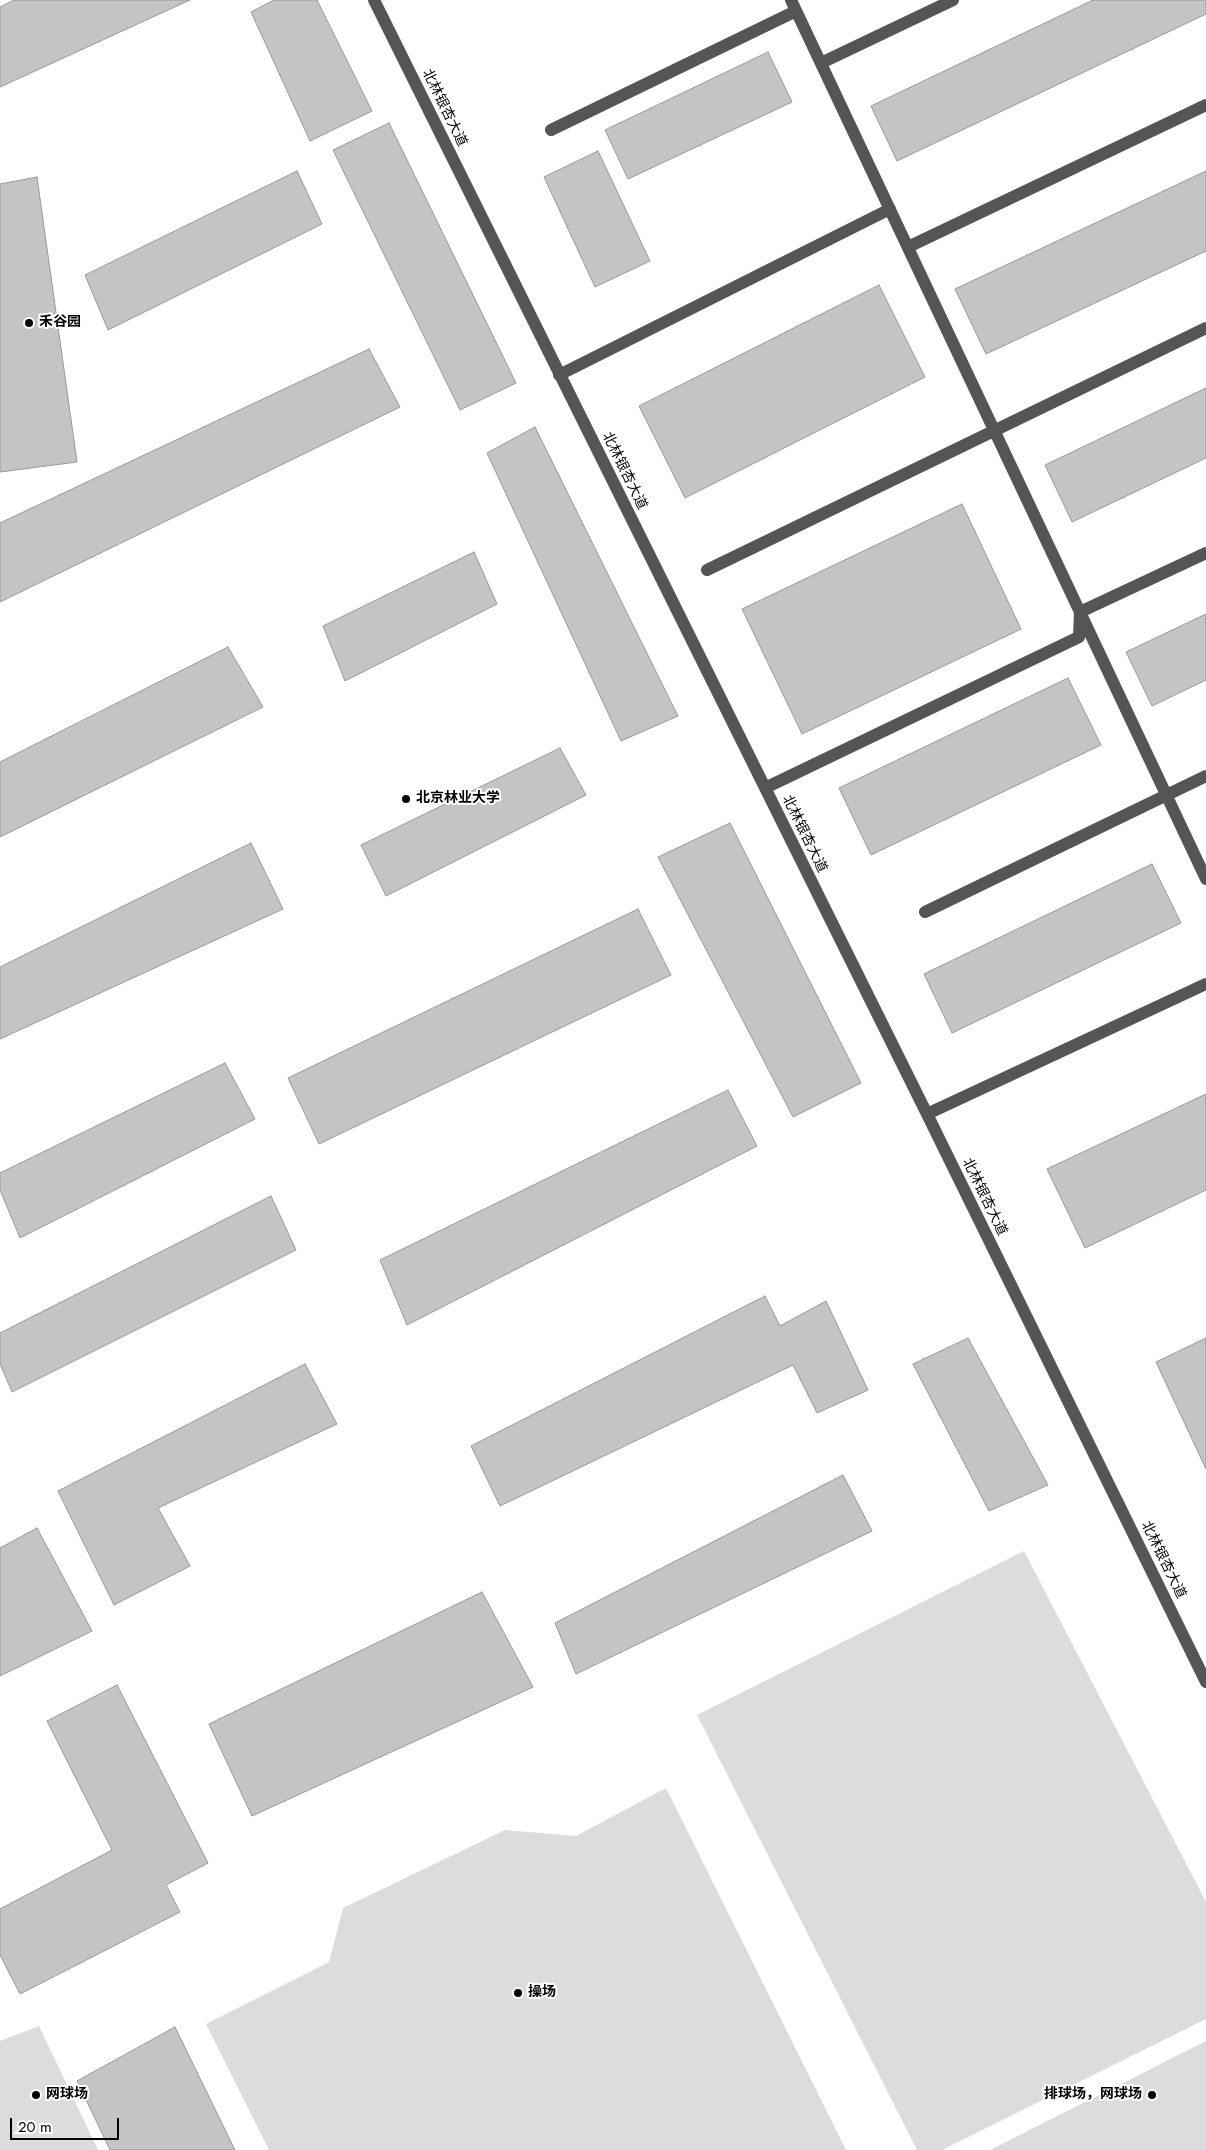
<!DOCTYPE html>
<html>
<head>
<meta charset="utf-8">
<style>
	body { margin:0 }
	#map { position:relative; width:1206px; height:2150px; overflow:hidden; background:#fff; font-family:Jost,sans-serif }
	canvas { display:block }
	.scale { position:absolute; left:10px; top:2118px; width:109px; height:22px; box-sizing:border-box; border:2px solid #000; border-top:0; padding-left:6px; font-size:15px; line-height:18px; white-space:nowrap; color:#000; -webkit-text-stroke:4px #fff; paint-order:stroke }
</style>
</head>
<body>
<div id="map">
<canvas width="1206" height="2150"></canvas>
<div class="scale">20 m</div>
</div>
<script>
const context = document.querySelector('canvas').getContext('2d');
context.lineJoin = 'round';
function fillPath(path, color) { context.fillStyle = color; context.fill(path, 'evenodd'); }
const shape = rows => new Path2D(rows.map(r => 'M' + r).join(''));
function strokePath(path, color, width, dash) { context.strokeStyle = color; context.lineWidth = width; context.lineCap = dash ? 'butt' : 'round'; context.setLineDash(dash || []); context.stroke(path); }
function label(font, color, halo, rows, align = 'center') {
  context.font = font + ' Jost,"Noto Sans SC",sans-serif'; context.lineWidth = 4; context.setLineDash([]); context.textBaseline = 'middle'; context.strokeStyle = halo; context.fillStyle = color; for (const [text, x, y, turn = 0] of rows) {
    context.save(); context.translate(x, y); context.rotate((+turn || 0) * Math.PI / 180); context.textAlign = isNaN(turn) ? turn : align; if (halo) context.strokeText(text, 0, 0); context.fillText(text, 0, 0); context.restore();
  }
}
const green = shape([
	[1024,1551,1206,1902,1206,2019,942,2150,917,2150,697,1715],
	[666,1788,846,2150,269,2150,206,2024,329,1962,343,1908,505,1830,576,1836],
	[39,2026,98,2150,0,2150,0,2041],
	[1206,2041,1206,2150,990,2150]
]);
const building = shape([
	[14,0,190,0,0,87,0,7,14,0],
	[274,0,317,0,372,111,310,141,251,12,274,0],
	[1093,0,1206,0,1206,14,897,161,871,106,1093,0],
	[768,52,792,102,628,179,605,130,768,52],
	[389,123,516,383,460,410,333,150,389,123],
	[598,151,650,261,595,287,544,177,598,151],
	[297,171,322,224,108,330,85,275,297,171],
	[1206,171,1206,251,986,354,955,289,1206,171],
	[37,177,77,462,0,472,0,184,37,177],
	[879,285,925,377,685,498,639,406,879,285],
	[369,349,400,407,0,602,0,523,369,349],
	[1206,388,1206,458,1072,522,1045,465,1206,388],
	[535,427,678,716,621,741,487,453,535,427],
	[962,504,1021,629,802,734,742,609,962,504],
	[474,552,497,604,345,681,323,626,474,552],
	[1206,614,1206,680,1152,706,1126,652,1206,614],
	[228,647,263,707,0,837,0,762,228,647],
	[1068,678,1101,745,871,855,839,788,1068,678],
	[560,748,586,795,386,896,361,845,560,748],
	[730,823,861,1083,793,1117,658,857,730,823],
	[251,843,283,909,0,1039,0,967,251,843],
	[1152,864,1181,923,952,1033,924,974,1152,864],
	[638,909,671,975,319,1144,288,1078,638,909],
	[225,1063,255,1119,20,1238,0,1190,0,1173,225,1063],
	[728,1090,757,1146,407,1325,380,1260,728,1090],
	[1206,1094,1206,1190,1085,1248,1047,1169,1206,1094],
	[271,1196,296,1250,12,1392,0,1364,0,1333,271,1196],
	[765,1296,780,1326,826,1301,868,1390,817,1413,793,1365,500,1506,471,1446,765,1296],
	[968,1338,1048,1485,989,1511,913,1364,968,1338],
	[1206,1338,1206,1469,1156,1362,1206,1338],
	[305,1364,337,1424,158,1508,190,1566,114,1605,58,1491,305,1364],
	[843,1475,872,1531,576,1674,555,1623,843,1475],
	[37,1528,92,1631,0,1676,0,1548,37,1528],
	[482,1592,533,1687,252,1816,209,1724,482,1592],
	[117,1685,208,1863,166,1885,180,1912,20,1994,0,1955,0,1909,112,1850,47,1721,117,1685],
	[175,2027,235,2150,110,2150,77,2081,175,2027]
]);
const minor = shape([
	[374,0,927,1114,1206,1682],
	[791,0,1206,879],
	[821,63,953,0],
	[551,130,796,11],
	[908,247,1206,105],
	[559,375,890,209],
	[707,570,1206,328],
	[765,788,1079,637,1080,612,1206,553],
	[925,912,1206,776],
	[927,1114,1206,984]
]);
const markers = [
	[29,323,5,"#000"],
	[406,799,5,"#000"],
	[518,1993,5,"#000"],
	[36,2095,5,"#000"],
	[1152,2095,5,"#000"]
];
const streetNames = [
	["北林银杏大道",444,108,64],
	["北林银杏大道",624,471,64],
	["北林银杏大道",804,834,64],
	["北林银杏大道",984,1197,64],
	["北林银杏大道",1163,1560,64]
];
const poiNames = [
	["禾谷园",39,323],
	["北京林业大学",416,799],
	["操场",528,1993],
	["网球场",46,2095],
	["排球场，网球场",1142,2095,"right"]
];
fillPath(green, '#dcdcdc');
fillPath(building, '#c4c4c4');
strokePath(building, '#999', 1);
strokePath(minor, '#555', 12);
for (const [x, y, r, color] of markers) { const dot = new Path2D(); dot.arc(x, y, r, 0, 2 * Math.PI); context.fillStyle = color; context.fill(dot); strokePath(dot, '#fff', 2); }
label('14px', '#000', '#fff', streetNames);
label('bold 14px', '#000', '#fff', poiNames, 'left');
</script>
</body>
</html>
